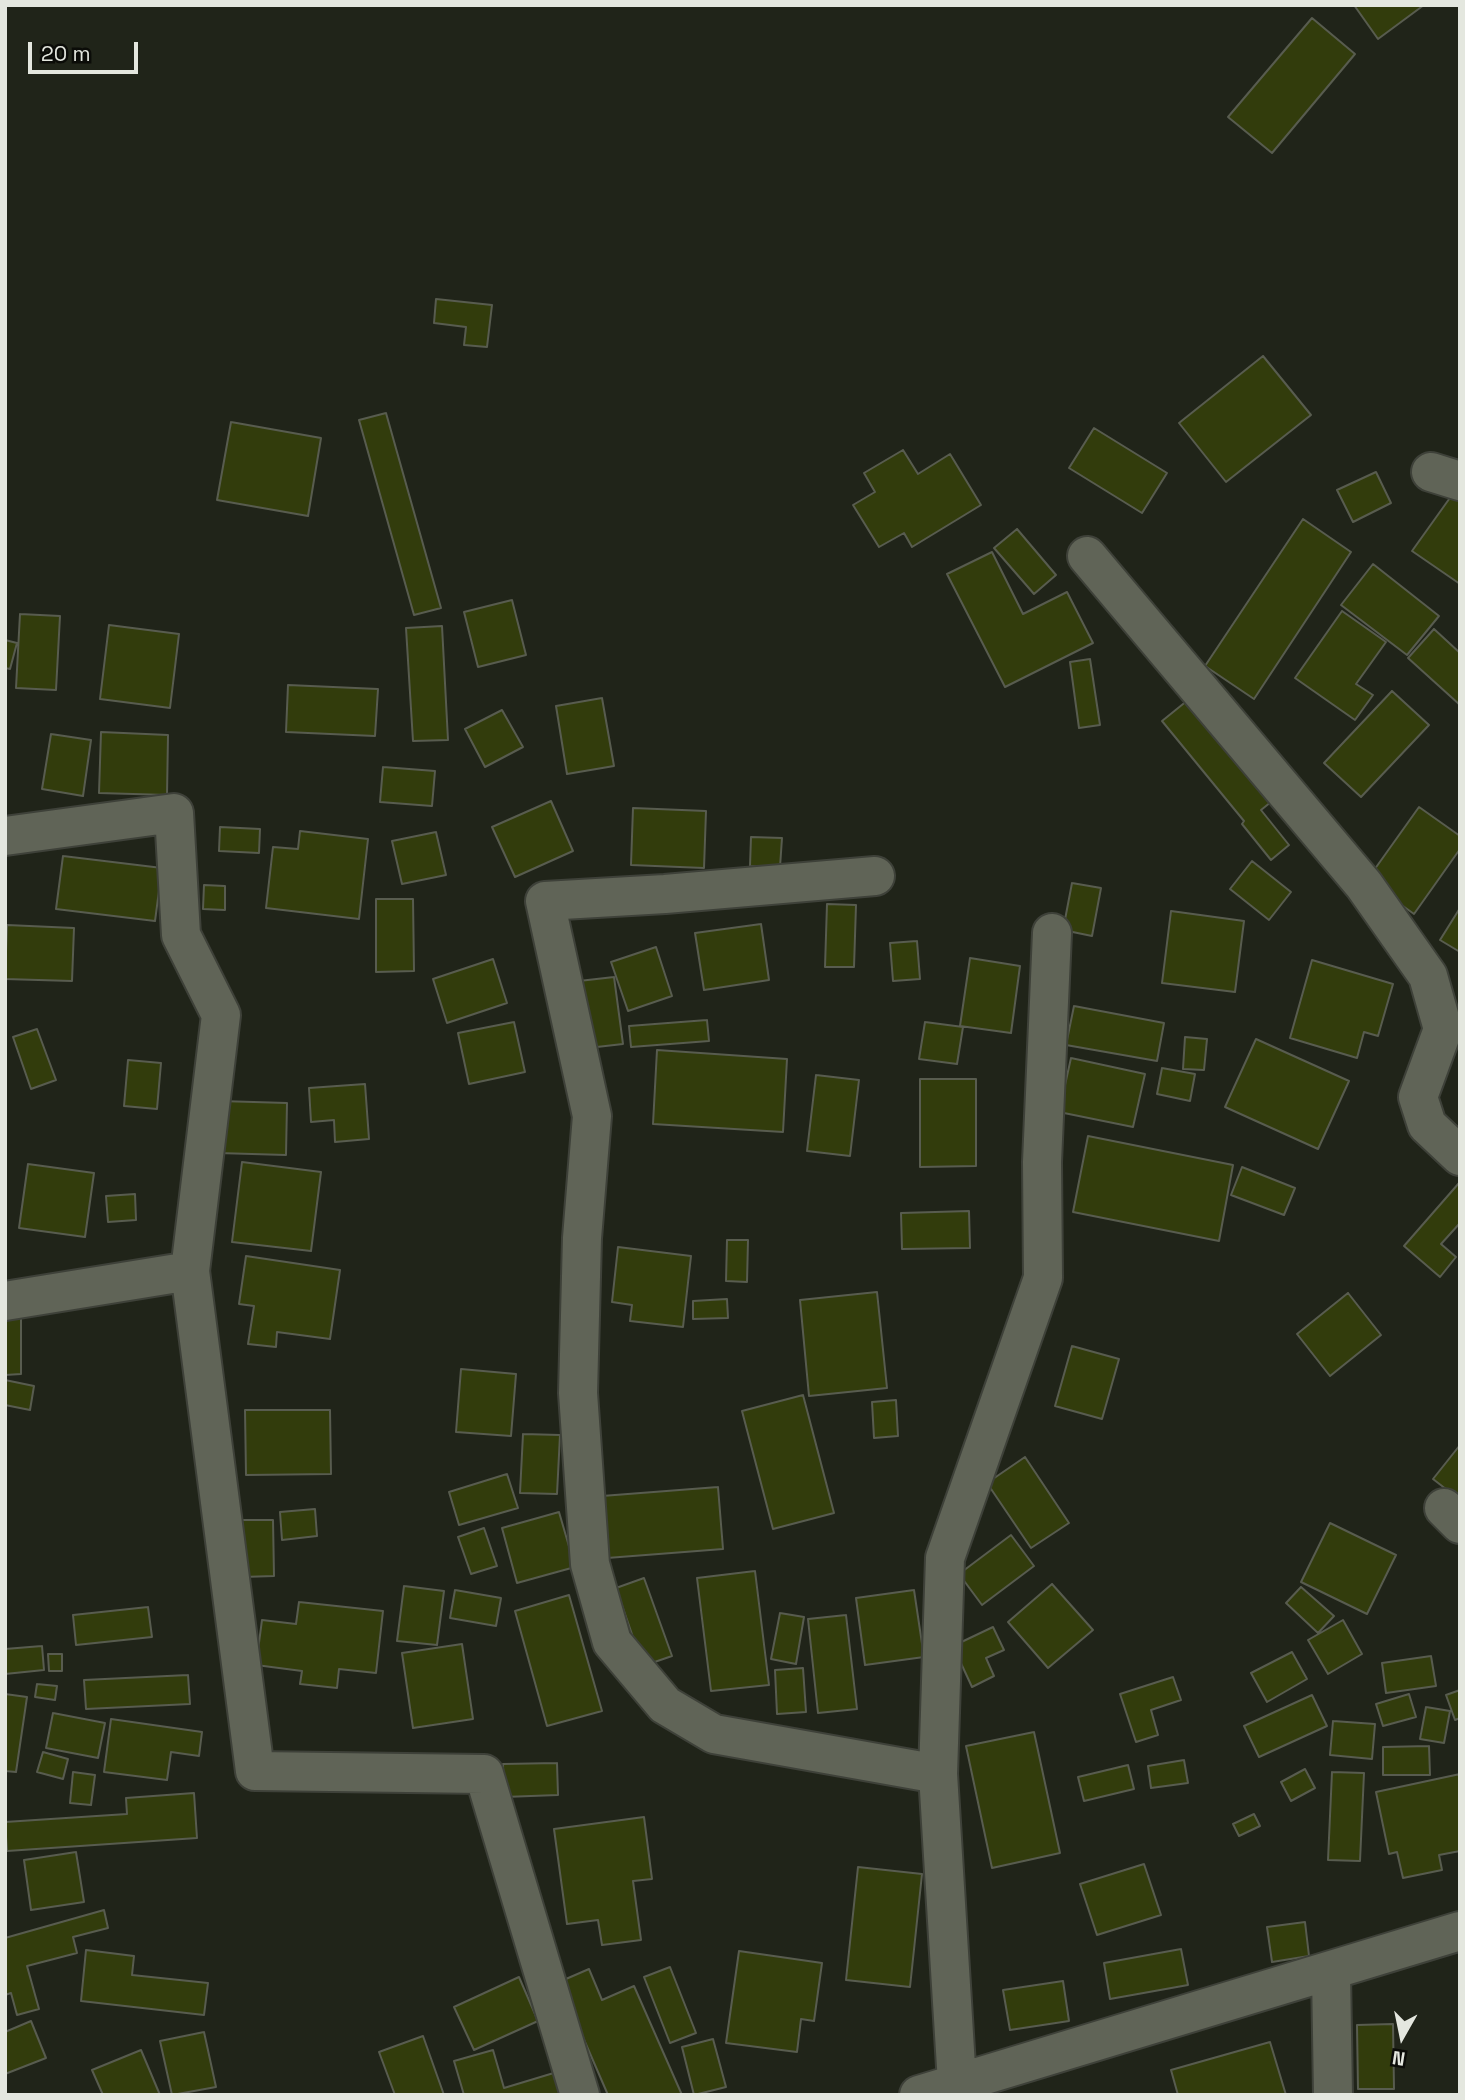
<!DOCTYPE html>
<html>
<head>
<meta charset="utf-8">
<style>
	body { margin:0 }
	#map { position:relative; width:1465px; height:2100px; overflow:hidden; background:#202419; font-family:"Space Grotesk",sans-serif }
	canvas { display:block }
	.frame { position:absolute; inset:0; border:7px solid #e4e7df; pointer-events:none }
	.north { position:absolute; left:1367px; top:2002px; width:70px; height:70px; -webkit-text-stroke:5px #0b0c08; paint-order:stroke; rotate:189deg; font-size:19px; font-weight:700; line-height:28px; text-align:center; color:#e4e7df }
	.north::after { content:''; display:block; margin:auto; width:24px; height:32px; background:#e4e7df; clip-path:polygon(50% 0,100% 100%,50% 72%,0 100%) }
	.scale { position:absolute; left:28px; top:42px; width:110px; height:32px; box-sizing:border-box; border:4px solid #e4e7df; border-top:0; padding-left:9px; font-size:21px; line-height:24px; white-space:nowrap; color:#e4e7df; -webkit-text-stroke:5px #0b0c08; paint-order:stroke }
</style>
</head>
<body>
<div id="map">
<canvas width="1465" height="2100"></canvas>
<div class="frame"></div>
<div class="north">N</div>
<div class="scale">20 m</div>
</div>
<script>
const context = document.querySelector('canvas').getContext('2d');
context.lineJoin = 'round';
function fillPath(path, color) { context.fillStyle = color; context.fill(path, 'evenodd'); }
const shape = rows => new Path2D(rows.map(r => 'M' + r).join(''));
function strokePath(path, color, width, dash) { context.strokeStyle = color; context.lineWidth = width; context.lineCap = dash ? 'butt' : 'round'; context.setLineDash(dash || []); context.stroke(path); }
const building = shape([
	[1354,5,1424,5,1378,39,1354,5],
	[1312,18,1355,54,1272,153,1228,117,1312,18],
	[436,299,492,305,487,347,464,345,466,327,434,323,436,299],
	[1263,356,1311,415,1226,482,1179,423,1263,356],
	[386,413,441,608,414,615,359,420,386,413],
	[231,422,321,438,308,516,217,500,231,422],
	[1094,428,1167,473,1142,513,1069,468,1094,428],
	[903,450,918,474,950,454,981,505,912,547,904,533,879,547,853,505,875,492,864,473,903,450],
	[1376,472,1391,503,1353,522,1337,490,1376,472],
	[1452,495,1460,501,1460,584,1412,551,1452,495],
	[1303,519,1351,552,1254,699,1205,666,1303,519],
	[1017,529,1056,575,1034,594,994,548,1017,529],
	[992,552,1023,614,1067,592,1093,643,1005,687,947,574,992,552],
	[1373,564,1439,616,1407,655,1341,605,1373,564],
	[512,600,526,655,478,667,464,612,512,600],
	[1342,611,1386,642,1356,684,1373,695,1355,720,1295,678,1342,611],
	[20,614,60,616,56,690,16,688,20,614],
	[109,625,179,634,170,708,100,699,109,625],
	[442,626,448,740,413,741,406,628,442,626],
	[1434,629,1460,653,1460,705,1408,658,1434,629],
	[5,640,17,643,10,669,5,668,5,640],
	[1090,659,1100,725,1079,728,1070,662,1090,659],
	[288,685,378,689,375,736,286,732,288,685],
	[1392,691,1429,725,1361,797,1324,763,1392,691],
	[602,698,614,766,567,774,556,706,602,698],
	[1188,700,1271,802,1261,810,1289,845,1271,860,1242,824,1244,821,1162,721,1188,700],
	[502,710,523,747,485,767,465,729,502,710],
	[101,732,168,735,167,795,99,793,101,732],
	[51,734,91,740,83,796,42,789,51,734],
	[383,767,435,771,432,806,380,802,383,767],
	[551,801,573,851,515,877,492,827,551,801],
	[1419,807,1460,836,1460,849,1414,914,1367,880,1419,807],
	[633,808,706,811,704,868,631,865,633,808],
	[220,827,260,829,259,853,219,851,220,827],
	[300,831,368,839,359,919,266,908,273,847,298,849,300,831],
	[436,832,446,875,402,884,392,841,436,832],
	[751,837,782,838,780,867,750,866,751,837],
	[63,856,162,868,155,921,56,909,63,856],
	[1252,861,1291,892,1269,920,1230,889,1252,861],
	[1072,883,1101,888,1092,936,1063,930,1072,883],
	[204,885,225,886,225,910,203,909,204,885],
	[376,899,413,899,414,971,376,972,376,899],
	[827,904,856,905,854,967,825,967,827,904],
	[1460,908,1460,952,1440,940,1460,908],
	[1171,911,1244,921,1235,992,1162,983,1171,911],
	[761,924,769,980,704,990,695,933,761,924],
	[7,925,74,928,72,981,5,979,7,925],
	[917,941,920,979,893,981,890,943,917,941],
	[656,947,672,996,628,1011,611,962,656,947],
	[970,958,1020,966,1011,1033,960,1026,970,958],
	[493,959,507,1003,447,1023,433,979,493,959],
	[1312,960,1393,984,1378,1036,1364,1032,1357,1058,1290,1038,1312,960],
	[614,977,623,1044,588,1048,579,981,614,977],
	[1074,1006,1164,1023,1157,1061,1066,1045,1074,1006],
	[707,1020,709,1041,631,1047,629,1026,707,1020],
	[514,1022,525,1072,469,1084,458,1033,514,1022],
	[925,1022,963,1027,957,1064,919,1059,925,1022],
	[37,1029,56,1080,31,1089,13,1037,37,1029],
	[1185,1037,1207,1039,1204,1070,1183,1069,1185,1037],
	[1256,1039,1349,1081,1318,1149,1225,1107,1256,1039],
	[657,1050,787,1059,783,1132,653,1124,657,1050],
	[1071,1058,1145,1074,1133,1127,1059,1112,1071,1058],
	[128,1060,161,1063,157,1109,124,1106,128,1060],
	[1162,1068,1195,1074,1190,1101,1157,1094,1162,1068],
	[816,1075,859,1080,850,1156,807,1151,816,1075],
	[920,1079,976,1079,976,1166,920,1167,920,1079],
	[365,1084,369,1139,335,1142,334,1120,311,1122,309,1088,365,1084],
	[220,1101,287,1103,286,1155,218,1153,220,1101],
	[1088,1136,1233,1165,1219,1241,1073,1212,1088,1136],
	[242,1162,321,1172,311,1251,232,1242,242,1162],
	[28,1164,94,1173,85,1237,19,1228,28,1164],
	[1242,1167,1295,1188,1284,1215,1231,1195,1242,1167],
	[1459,1183,1460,1223,1441,1244,1456,1257,1440,1277,1404,1246,1459,1183],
	[135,1194,136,1220,108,1222,106,1196,135,1194],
	[969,1211,970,1248,902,1249,901,1213,969,1211],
	[727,1240,748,1240,747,1282,726,1281,727,1240],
	[618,1247,691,1256,683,1327,630,1321,632,1305,612,1302,618,1247],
	[246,1256,340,1270,330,1339,277,1332,276,1347,248,1344,254,1306,239,1304,246,1256],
	[877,1292,887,1388,809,1396,800,1300,877,1292],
	[1348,1293,1381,1335,1330,1376,1297,1334,1348,1293],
	[727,1299,728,1318,693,1319,693,1301,727,1299],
	[5,1312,21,1312,21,1374,5,1375,5,1312],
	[1072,1346,1119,1359,1102,1419,1055,1406,1072,1346],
	[461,1369,516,1374,511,1436,456,1432,461,1369],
	[5,1380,34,1386,30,1410,5,1405,5,1380],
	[803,1395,834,1513,773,1529,742,1411,803,1395],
	[896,1400,898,1436,874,1438,872,1402,896,1400],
	[245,1410,330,1410,331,1474,246,1475,245,1410],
	[523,1434,560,1435,557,1494,520,1493,523,1434],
	[1460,1445,1460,1500,1433,1479,1460,1445],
	[1025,1457,1069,1523,1031,1548,987,1483,1025,1457],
	[507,1474,518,1508,459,1525,449,1492,507,1474],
	[718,1487,723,1549,607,1558,602,1496,718,1487],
	[315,1509,317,1536,282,1540,280,1512,315,1509],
	[559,1512,575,1567,517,1583,502,1528,559,1512],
	[241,1520,273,1520,274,1576,242,1577,241,1520],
	[1330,1523,1396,1555,1367,1614,1301,1582,1330,1523],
	[484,1528,497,1566,471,1574,458,1537,484,1528],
	[1011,1535,1034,1566,982,1605,959,1574,1011,1535],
	[755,1571,769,1685,711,1691,697,1578,755,1571],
	[644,1578,672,1656,643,1666,616,1588,644,1578],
	[1052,1584,1093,1630,1048,1668,1008,1622,1052,1584],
	[404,1586,444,1591,437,1645,397,1641,404,1586],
	[1301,1587,1334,1616,1318,1633,1286,1603,1301,1587],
	[455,1590,501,1598,496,1626,450,1618,455,1590],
	[914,1590,924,1657,865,1665,856,1598,914,1590],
	[569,1595,602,1711,547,1726,515,1611,569,1595],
	[299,1602,383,1611,376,1673,339,1669,337,1688,300,1684,302,1671,256,1665,262,1620,296,1624,299,1602],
	[148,1607,152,1637,76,1645,73,1615,148,1607],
	[780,1613,804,1617,796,1664,771,1659,780,1613],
	[846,1615,857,1709,818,1713,808,1619,846,1615],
	[1343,1620,1362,1654,1328,1674,1308,1640,1343,1620],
	[993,1627,1004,1650,986,1658,994,1676,972,1687,953,1646,993,1627],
	[462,1644,473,1719,413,1728,402,1653,462,1644],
	[42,1646,44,1670,5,1674,5,1649,42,1646],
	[1292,1652,1307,1679,1267,1702,1251,1673,1292,1652],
	[48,1654,62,1654,62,1671,49,1671,48,1654],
	[1431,1656,1436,1686,1386,1693,1382,1663,1431,1656],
	[803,1668,806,1712,777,1714,775,1670,803,1668],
	[188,1675,190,1704,86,1709,84,1680,188,1675],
	[1173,1677,1181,1700,1151,1710,1158,1735,1136,1742,1120,1694,1173,1677],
	[37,1684,57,1686,55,1700,35,1697,37,1684],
	[1460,1690,1460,1718,1455,1720,1446,1695,1460,1690],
	[5,1694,27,1697,16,1772,5,1771,5,1694],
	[1409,1694,1416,1717,1383,1726,1376,1704,1409,1694],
	[1312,1695,1327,1726,1259,1757,1244,1726,1312,1695],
	[1426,1707,1450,1711,1444,1743,1420,1739,1426,1707],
	[53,1713,105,1723,98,1758,46,1748,53,1713],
	[111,1719,202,1732,199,1756,171,1752,167,1780,104,1772,111,1719],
	[1333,1721,1375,1724,1372,1759,1330,1755,1333,1721],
	[1034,1732,1060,1853,992,1868,966,1746,1034,1732],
	[1429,1746,1430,1775,1383,1775,1383,1747,1429,1746],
	[43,1752,68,1759,63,1779,37,1772,43,1752],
	[1184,1760,1188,1783,1151,1788,1148,1766,1184,1760],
	[557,1763,558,1795,504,1797,503,1764,557,1763],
	[1128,1765,1134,1789,1084,1801,1078,1777,1128,1765],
	[1305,1769,1315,1788,1291,1801,1281,1782,1305,1769],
	[73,1772,95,1775,91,1805,70,1803,73,1772],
	[1332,1772,1364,1773,1360,1861,1328,1860,1332,1772],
	[1460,1774,1460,1851,1439,1855,1442,1870,1403,1878,1397,1852,1389,1854,1376,1792,1460,1774],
	[194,1793,197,1838,7,1851,5,1822,127,1814,126,1798,194,1793],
	[1254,1814,1260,1826,1239,1836,1233,1824,1254,1814],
	[644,1817,652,1879,633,1881,641,1940,602,1945,598,1920,567,1924,554,1829,644,1817],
	[76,1852,84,1902,31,1910,24,1860,76,1852],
	[1144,1864,1161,1915,1097,1935,1080,1884,1144,1864],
	[858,1867,922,1874,910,1987,846,1980,858,1867],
	[104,1910,108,1928,73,1937,77,1953,27,1966,39,2009,17,2015,11,1993,5,1995,5,1938,104,1910],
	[1305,1922,1309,1956,1272,1962,1267,1927,1305,1922],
	[1181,1949,1188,1985,1110,1999,1104,1963,1181,1949],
	[86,1950,134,1956,132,1975,208,1983,204,2015,81,2001,86,1950],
	[739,1951,822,1963,814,2021,801,2019,797,2052,726,2043,739,1951],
	[670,1967,696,2033,670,2043,644,1977,670,1967],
	[589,1969,602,2000,634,1986,682,2095,608,2095,559,1982,589,1969],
	[519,1977,538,2021,474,2050,454,2007,519,1977],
	[1063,1981,1069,2021,1010,2030,1003,1990,1063,1981],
	[31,2021,46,2058,5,2074,5,2032,31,2021],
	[1393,2024,1394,2089,1358,2089,1357,2025,1393,2024],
	[204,2032,216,2087,172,2095,160,2041,204,2032],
	[423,2036,444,2095,395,2095,379,2052,423,2036],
	[713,2039,726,2087,694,2095,682,2047,713,2039],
	[1270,2042,1286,2095,1178,2095,1171,2070,1270,2042],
	[141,2050,160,2095,103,2095,92,2070,141,2050],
	[493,2050,504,2088,557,2072,563,2095,464,2095,454,2061,493,2050]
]);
const minor = shape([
	[1431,472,1460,481],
	[1087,556,1364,885,1428,976,1443,1029,1418,1097,1427,1125,1460,1156],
	[5,836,174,813,181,935,221,1015,190,1271,255,1771,484,1774,580,2095],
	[875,876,665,894,545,901,592,1116,582,1238,578,1393,590,1564,612,1642,665,1705,714,1734,938,1774],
	[5,1301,190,1271],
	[1444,1508,1460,1524],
	[1331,1972,1333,2095],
	[957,2083,938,1774,945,1558,1043,1278,1042,1162,1052,933],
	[919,2095,1460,1931]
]);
fillPath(building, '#323c0c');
strokePath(building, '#585c4f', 2);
strokePath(minor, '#3e4139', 42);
strokePath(minor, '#606457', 38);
</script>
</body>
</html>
